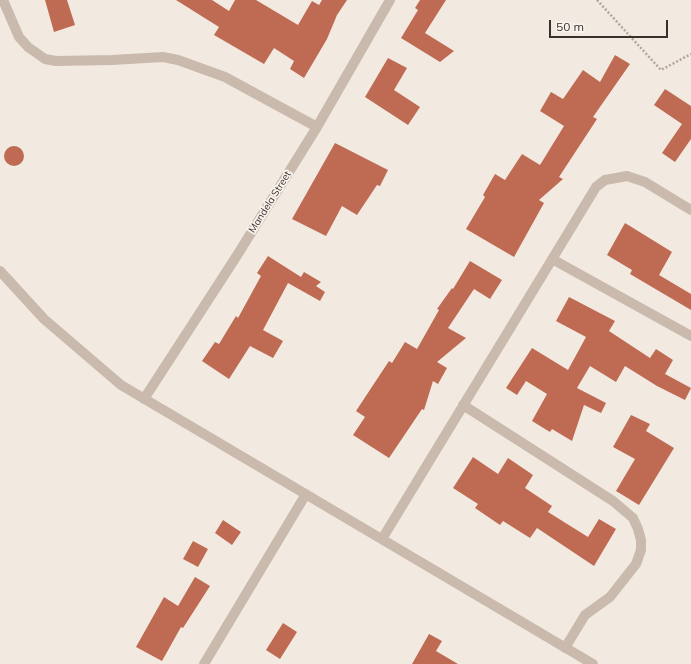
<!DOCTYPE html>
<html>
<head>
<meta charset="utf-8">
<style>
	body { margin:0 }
	#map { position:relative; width:691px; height:664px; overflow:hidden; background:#f2eae1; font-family:Mulish,sans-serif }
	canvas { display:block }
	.scale { position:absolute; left:549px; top:20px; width:119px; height:18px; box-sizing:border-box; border:2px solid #392f2b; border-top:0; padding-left:5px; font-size:12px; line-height:14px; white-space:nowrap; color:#392f2b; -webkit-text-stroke:3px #faf4ee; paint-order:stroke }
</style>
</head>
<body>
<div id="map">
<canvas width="691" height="664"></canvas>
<div class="scale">50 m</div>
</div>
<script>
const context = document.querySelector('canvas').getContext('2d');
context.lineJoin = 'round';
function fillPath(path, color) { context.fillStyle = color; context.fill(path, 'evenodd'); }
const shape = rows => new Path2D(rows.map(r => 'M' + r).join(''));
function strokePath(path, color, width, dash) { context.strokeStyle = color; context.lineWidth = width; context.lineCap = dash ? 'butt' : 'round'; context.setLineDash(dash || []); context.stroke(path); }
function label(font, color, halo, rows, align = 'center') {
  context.font = font + ' Mulish,sans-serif'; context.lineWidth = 3.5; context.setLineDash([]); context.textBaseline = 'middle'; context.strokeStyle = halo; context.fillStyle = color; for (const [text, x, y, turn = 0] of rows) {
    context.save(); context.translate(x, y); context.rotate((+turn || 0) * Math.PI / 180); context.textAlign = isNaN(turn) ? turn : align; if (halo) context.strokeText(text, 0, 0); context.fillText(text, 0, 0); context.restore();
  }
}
const building = shape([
	[45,0,67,0,75,25,54,32],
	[176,0,212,0,229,11,235,0,256,0,298,25,312,1,319,5,322,0,347,0,337,15,327,39,304,78,290,69,294,61,274,48,264,64,214,35,219,27],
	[420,0,446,0,425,33,454,51,440,62,401,38,418,10,415,8],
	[615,55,630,64,593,117,597,119,559,177,563,179,539,200,544,203,514,257,466,229,485,197,483,195,495,174,505,180,522,154,540,165,564,126,540,111,551,92,563,99,583,70,600,82],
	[388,58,407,68,394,90,420,107,408,125,365,97],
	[665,89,691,106,691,139,675,162,662,153,682,124,654,105],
	[335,143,388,170,380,186,377,185,357,215,342,206,326,236,292,219],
	'4 156a10 10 0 1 1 20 0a10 10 0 1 1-20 0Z',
	[625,223,672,252,659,275,691,294,691,310,630,274,632,270,607,255],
	[268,256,301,277,304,272,321,282,316,286,325,292,320,301,288,283,263,330,283,341,273,358,250,346,229,379,202,361,215,342,219,344,236,316,238,318,261,276,257,273],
	[470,261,502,280,490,299,474,289,448,328,466,338,437,362,447,368,438,384,433,381,424,410,422,409,389,458,353,435,365,417,356,411,389,361,392,363,405,342,417,349,439,310,437,309,452,288,453,289],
	[569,297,615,321,609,331,650,358,656,349,673,360,665,374,691,388,685,400,657,386,625,366,616,382,590,366,577,388,606,403,601,413,584,405,572,441,552,429,550,432,532,421,547,394,526,381,517,395,506,388,532,348,568,370,586,337,556,321],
	[631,415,650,424,646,431,674,448,639,505,616,491,635,459,613,447],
	[473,457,498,474,508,458,533,475,525,488,552,506,548,512,588,537,599,519,616,529,594,566,537,528,530,538,503,521,500,525,475,508,478,504,453,488],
	[223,520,241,532,232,545,215,533],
	[193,541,208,549,198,567,183,559],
	[195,577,210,586,183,628,181,627,162,661,136,647,164,597,178,606],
	[283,623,297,632,280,659,266,650],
	[429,634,442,641,436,651,458,664,412,664]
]);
const path = shape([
	[597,0,661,70,691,54]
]);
const minor = shape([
	[3,0,19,37,28,47,45,59,56,61,112,60,163,57,178,60,225,77,317,127],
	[552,259,691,336],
	[0,271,44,319,121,385,593,664],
	[144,399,236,257,317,127,390,0],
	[463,405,613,501,633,518,638,529,641,540,641,550,636,564,610,597,585,615,565,648],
	[382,539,596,187,605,180,627,176,645,182,691,210],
	[204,664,306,494]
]);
const streetNames = [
	["Mandela Street",270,202,-58]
];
fillPath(building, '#bf6a52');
strokePath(path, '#b6a497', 2.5, [2, 2]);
strokePath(minor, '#cabaad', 10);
label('10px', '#392f2b', '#faf4ee', streetNames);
</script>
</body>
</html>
